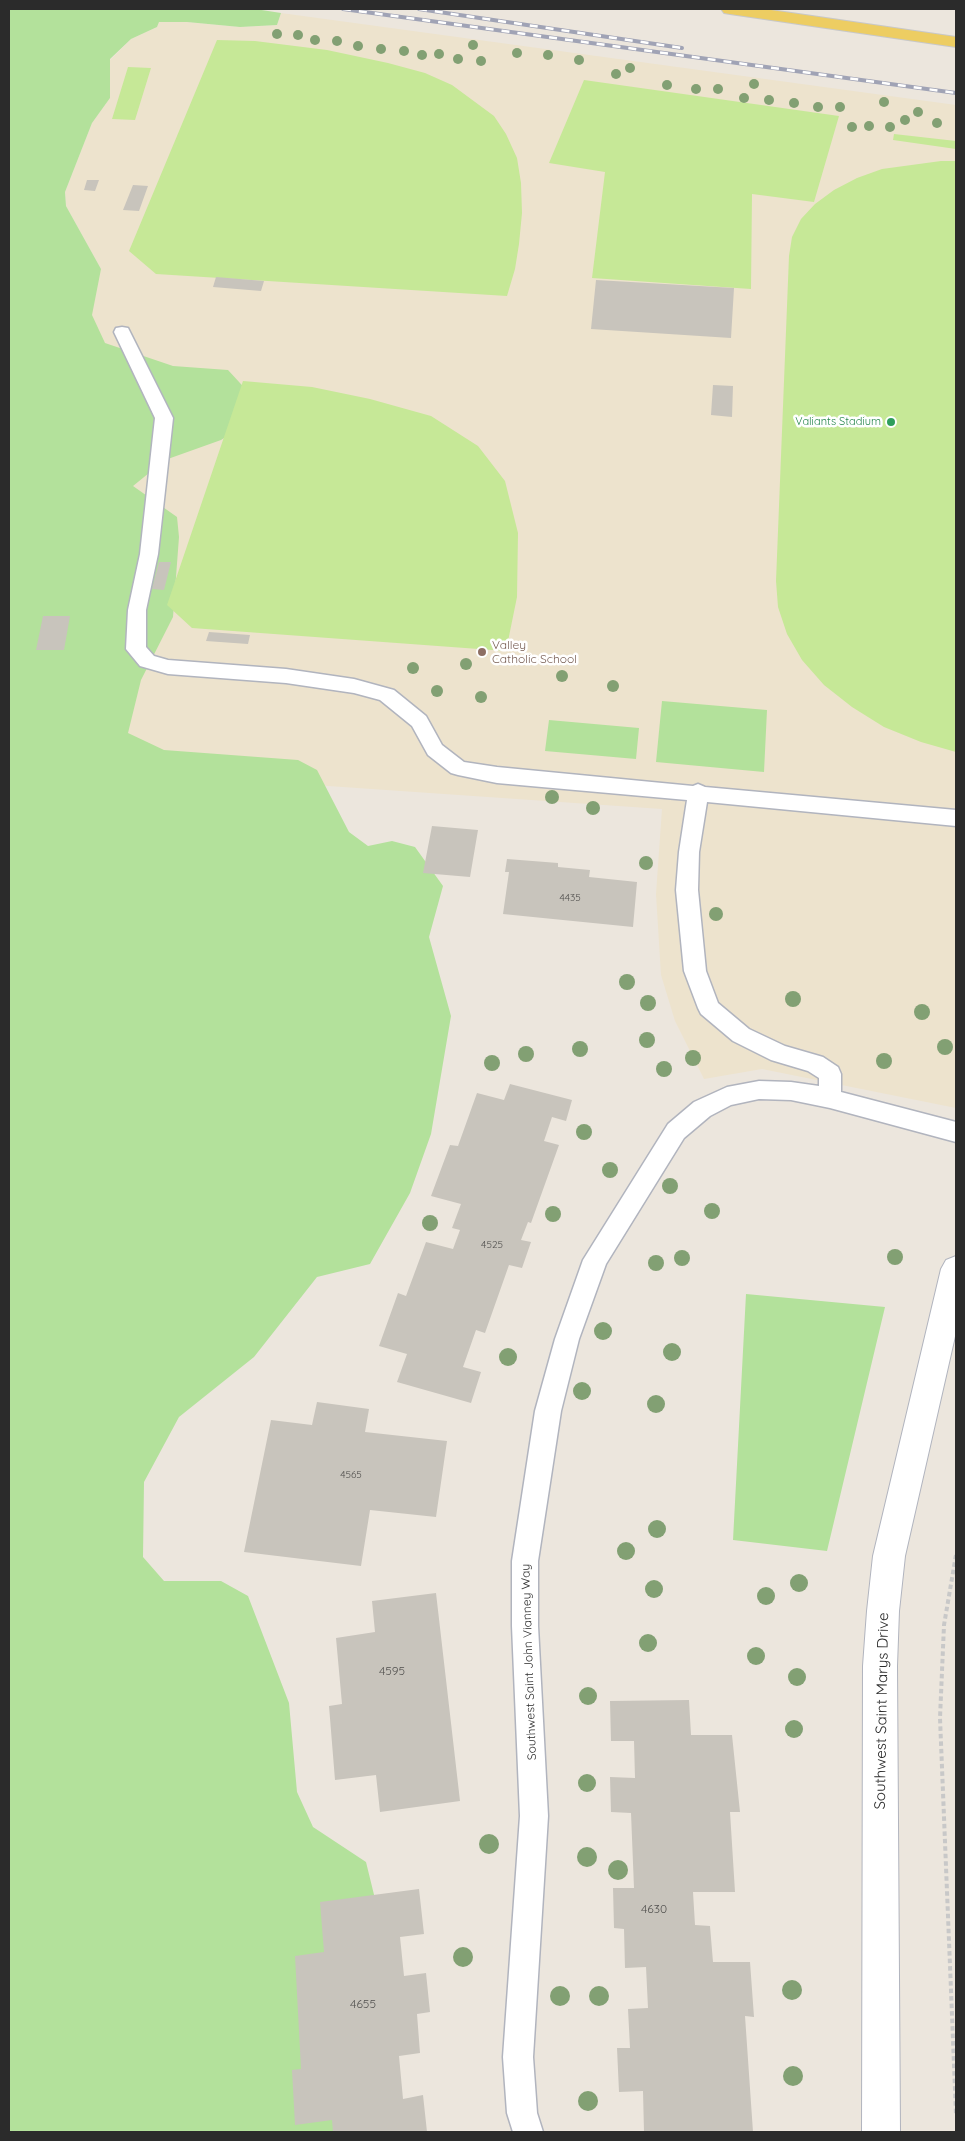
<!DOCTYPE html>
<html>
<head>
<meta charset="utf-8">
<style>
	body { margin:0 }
	#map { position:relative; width:965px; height:2141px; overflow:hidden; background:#ece6dd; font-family:Quicksand,sans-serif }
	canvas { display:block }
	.frame { position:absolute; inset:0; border:10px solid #2b2b2b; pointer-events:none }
</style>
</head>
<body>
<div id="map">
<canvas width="965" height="2141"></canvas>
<div class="frame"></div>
</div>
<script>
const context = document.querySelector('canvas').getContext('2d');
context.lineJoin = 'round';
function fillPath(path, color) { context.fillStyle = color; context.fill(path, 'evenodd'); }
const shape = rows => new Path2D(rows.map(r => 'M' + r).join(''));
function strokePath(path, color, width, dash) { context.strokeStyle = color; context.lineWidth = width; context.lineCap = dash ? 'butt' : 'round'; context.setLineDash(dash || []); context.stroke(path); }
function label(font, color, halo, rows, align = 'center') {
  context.font = font + ' Quicksand,sans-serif'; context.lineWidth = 5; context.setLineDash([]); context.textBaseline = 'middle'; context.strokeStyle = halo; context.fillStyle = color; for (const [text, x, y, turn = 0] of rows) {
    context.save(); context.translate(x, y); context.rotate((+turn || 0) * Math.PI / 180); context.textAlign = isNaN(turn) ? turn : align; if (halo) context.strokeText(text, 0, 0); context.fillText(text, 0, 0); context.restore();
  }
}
const education = shape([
	[281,13,956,105,956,1108,762,1069,704,1079,675,1021,661,975,656,894,662,809,9,764,9,539,101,269,66,206,65,192,92,123,110,98,110,60,131,39,157,27,159,22,187,22,240,27,277,25]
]);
const green = shape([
	[9,9,255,9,281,13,277,25,240,27,187,22,159,22,157,27,131,39,110,59,110,98,92,123,65,192,66,206,101,269,92,315,105,343,173,366,228,370,251,395,238,429,221,440,165,460,133,486,177,517,179,537,173,617,141,680,128,733,164,750,298,760,317,770,349,832,368,846,392,841,415,847,443,886,429,937,451,1016,431,1134,410,1193,370,1264,317,1277,254,1357,179,1417,144,1482,143,1557,164,1581,221,1581,248,1596,289,1703,297,1792,313,1827,366,1862,377,1907,376,2132,9,2132],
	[662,701,767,710,764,772,656,762],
	[549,720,639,728,636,759,545,751],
	[746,1294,885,1307,827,1551,733,1540]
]);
const pitch = shape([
	[217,40,255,41,327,50,388,63,425,73,452,85,494,116,506,134,517,158,521,183,522,213,519,244,515,269,507,296,156,274,129,251],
	[128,67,151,68,135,120,112,119],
	[584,80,839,116,814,202,752,194,751,289,592,278,605,172,549,163],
	[894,134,956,141,956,149,893,140],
	[941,161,956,161,956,752,921,742,884,727,852,707,824,685,802,660,787,634,778,607,776,581,789,256,792,237,801,219,815,204,834,190,857,178,882,169],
	[243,381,312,387,370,399,431,416,478,446,505,481,518,533,517,597,506,651,192,628,167,605]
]);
const building = shape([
	[87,180,99,180,95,191,84,190],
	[133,185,148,186,139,211,123,210],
	[216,277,264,281,261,291,213,287],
	[596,280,734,288,731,338,591,329],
	[713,385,733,386,732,417,711,415],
	[159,562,171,562,164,590,152,589],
	[43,616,70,616,64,650,36,650],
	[209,632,250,635,248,644,206,641],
	[432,826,478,830,470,877,423,873],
	[507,859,558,863,558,867,590,870,589,877,637,882,633,927,503,914,509,872,505,872],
	[510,1084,572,1100,566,1121,552,1117,544,1141,559,1145,531,1223,528,1222,521,1240,531,1242,522,1268,509,1265,485,1333,476,1330,463,1367,481,1372,471,1403,397,1382,407,1354,379,1346,398,1293,406,1296,426,1242,453,1249,460,1230,452,1228,461,1204,431,1196,450,1145,458,1146,477,1093,504,1100],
	[317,1402,369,1409,365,1432,447,1441,436,1517,370,1510,361,1566,244,1552,271,1420,312,1425],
	[436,1593,460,1801,380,1812,376,1775,335,1780,329,1706,342,1704,336,1638,375,1632,372,1601],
	[689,1700,691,1735,732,1735,740,1812,730,1812,735,1892,693,1892,695,1925,710,1926,713,1962,750,1962,754,2017,745,2016,753,2132,644,2132,643,2091,619,2092,617,2048,630,2048,628,2009,648,2008,646,1967,625,1968,624,1929,614,1928,613,1888,634,1888,631,1813,611,1812,610,1777,635,1778,634,1741,611,1741,610,1701],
	[419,1889,424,1934,400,1937,404,1976,426,1973,430,2012,417,2014,420,2053,399,2056,403,2099,423,2095,427,2132,333,2132,332,2120,295,2125,292,2070,301,2069,295,1956,324,1952,320,1902]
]);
const path = shape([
	[956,1555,944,1625,940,1718,956,2114]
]);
const service = shape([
	[122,327,128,328,173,418,158,554,146,610,146,647,154,656,168,660,286,669,354,679,394,690,426,716,442,745,464,762,497,767,693,786,698,784,705,787,956,810,956,826,707,802,699,852,698,890,706,971,718,1003,749,1029,785,1046,823,1057,838,1067,841,1074,841,1092,956,1122,956,1142,830,1108,791,1100,759,1099,731,1105,710,1116,684,1138,606,1264,579,1339,561,1411,538,1561,538,1626,548,1816,533,2057,537,2113,543,2132,513,2132,507,2113,503,2057,520,1816,512,1626,512,1561,535,1411,555,1339,583,1260,668,1124,694,1102,727,1087,759,1081,791,1082,819,1086,819,1078,808,1071,771,1060,733,1041,701,1014,698,1008,684,971,676,890,679,852,687,800,497,783,458,775,451,773,428,755,412,726,380,700,354,693,286,683,168,674,140,666,126,649,128,610,140,554,155,418,114,332,116,328,122,327]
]);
const minor = shape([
	[956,1256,956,1332,905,1556,899,1611,897,1666,900,2132,862,2132,863,1666,867,1611,873,1556,941,1269,946,1260,956,1256]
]);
const primary = shape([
	[721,9,764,9,956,37,956,47,730,14,724,13,721,9]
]);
const rail = shape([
	[343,9,956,93],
	[419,9,682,48]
]);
const trees = [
	[277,34,5],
	[298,35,5],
	[315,40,5],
	[337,41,5],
	[473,45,5],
	[358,46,5],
	[381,49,5],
	[404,51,5],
	[517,53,5],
	[439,54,5],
	[422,55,5],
	[548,55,5],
	[458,59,5],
	[579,60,5],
	[481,61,5],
	[630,68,5],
	[616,74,5],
	[754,84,5],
	[667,85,5],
	[696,89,5],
	[718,89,5],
	[744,98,5],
	[769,100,5],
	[884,102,5],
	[794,103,5],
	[818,107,5],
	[840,107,5],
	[918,112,5],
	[905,120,5],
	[937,123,5],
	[869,126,5],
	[852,127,5],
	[890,127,5],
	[466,664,6],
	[413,668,6],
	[562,676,6],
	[613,686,6],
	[437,691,6],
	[481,697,6],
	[552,797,7],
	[593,808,7],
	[646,863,7],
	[716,914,7],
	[627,982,8],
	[793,999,8],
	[648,1003,8],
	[922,1012,8],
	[647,1040,8],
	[945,1047,8],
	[580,1049,8],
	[526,1054,8],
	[693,1058,8],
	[884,1061,8],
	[492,1063,8],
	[664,1069,8],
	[584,1132,8],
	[610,1170,8],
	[670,1186,8],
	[712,1211,8],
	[553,1214,8],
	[430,1223,8],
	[895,1257,8],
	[682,1258,8],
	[656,1263,8],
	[603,1331,9],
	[672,1352,9],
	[508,1357,9],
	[582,1391,9],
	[656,1404,9],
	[657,1529,9],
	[626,1551,9],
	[799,1583,9],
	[654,1589,9],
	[766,1596,9],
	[648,1643,9],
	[756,1656,9],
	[797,1677,9],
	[588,1696,9],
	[794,1729,9],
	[587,1783,9],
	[489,1844,10],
	[587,1857,10],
	[618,1870,10],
	[463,1957,10],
	[792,1990,10],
	[560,1996,10],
	[599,1996,10],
	[793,2076,10],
	[588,2101,10]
];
const markers = [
	[891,422,5,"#2e9e5b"],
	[482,652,5,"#8d6e63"]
];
const numberNames = [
	["4435",570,898],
	["4525",492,1245],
	["4565",351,1475]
];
const farLeisurenames = [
	["Valiants Stadium",881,422]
];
const educationNames = [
	["Valley",492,645],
	["Catholic School",492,659]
];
const streetNames = [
	["Southwest Saint John Vianney Way",529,1662,-92]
];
const nearNumbernames = [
	["4595",392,1671],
	["4630",654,1909],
	["4655",363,2004]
];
const nearStreetnames = [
	["Southwest Saint Marys Drive",882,1711,-89]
];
fillPath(education, '#ede3cd');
fillPath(green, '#b3e19b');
fillPath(pitch, '#c6e897');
fillPath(building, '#c8c4bc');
strokePath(service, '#b1b4be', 3);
strokePath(minor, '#b1b4be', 2);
strokePath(primary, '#c8c8c8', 2);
strokePath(path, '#c8c8c8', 4, [4.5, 3]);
fillPath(service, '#fff');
fillPath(minor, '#fff');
fillPath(primary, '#edcd62');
strokePath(rail, '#a0a3b5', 4);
strokePath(rail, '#fff', 2.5, [8]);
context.fillStyle = '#82a073';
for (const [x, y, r] of trees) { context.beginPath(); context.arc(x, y, r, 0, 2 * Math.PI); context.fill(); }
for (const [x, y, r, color] of markers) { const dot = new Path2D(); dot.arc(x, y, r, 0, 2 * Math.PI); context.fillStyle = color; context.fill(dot); strokePath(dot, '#fff', 2); }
label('10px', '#52514f', null, numberNames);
label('11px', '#27864d', '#fff', farLeisurenames, 'right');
label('12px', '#785e54', '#fff', educationNames, 'left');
label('12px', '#2b2b2b', '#fff', streetNames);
label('12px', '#52514f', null, nearNumbernames);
label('15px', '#2b2b2b', '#fff', nearStreetnames);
</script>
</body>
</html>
